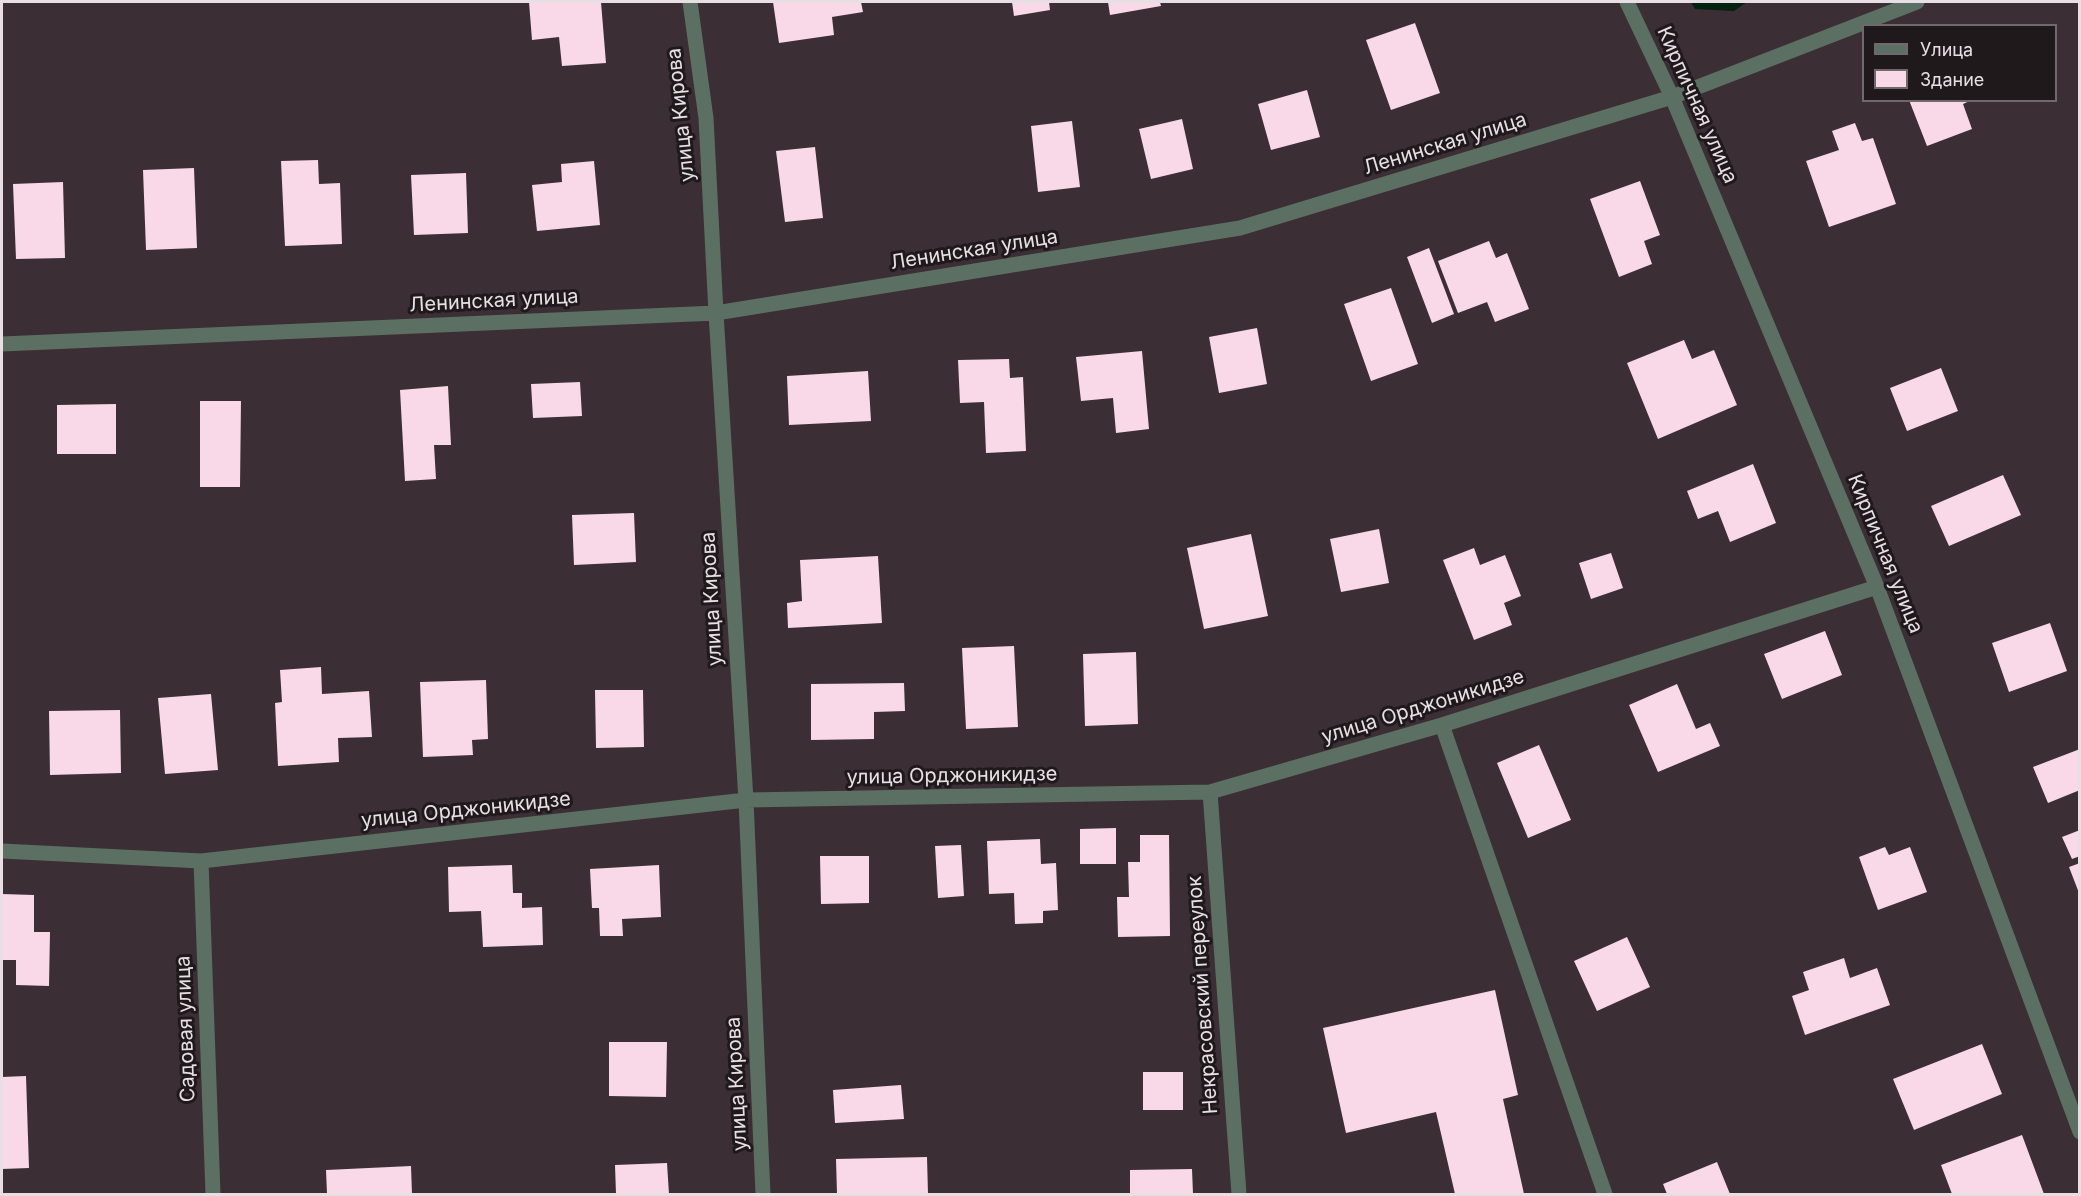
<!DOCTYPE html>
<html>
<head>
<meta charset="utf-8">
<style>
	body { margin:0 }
	#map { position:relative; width:2081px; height:1196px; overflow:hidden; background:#3b2f35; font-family:Inter,sans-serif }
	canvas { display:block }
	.frame { position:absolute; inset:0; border:3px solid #e7dfe3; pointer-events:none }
	.legend { position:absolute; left:1862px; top:24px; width:195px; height:78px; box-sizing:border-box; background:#1f191c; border:2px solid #6f686c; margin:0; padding:8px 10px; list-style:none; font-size:18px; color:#e7dfe3 }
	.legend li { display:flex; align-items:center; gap:12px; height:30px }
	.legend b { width:30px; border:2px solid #6f686c }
</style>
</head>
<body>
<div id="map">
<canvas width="2081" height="1196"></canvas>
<div class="frame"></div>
<ul class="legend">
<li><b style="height:8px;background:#5b6f63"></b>Улица</li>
<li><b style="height:16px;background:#f9d8e8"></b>Здание</li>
</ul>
</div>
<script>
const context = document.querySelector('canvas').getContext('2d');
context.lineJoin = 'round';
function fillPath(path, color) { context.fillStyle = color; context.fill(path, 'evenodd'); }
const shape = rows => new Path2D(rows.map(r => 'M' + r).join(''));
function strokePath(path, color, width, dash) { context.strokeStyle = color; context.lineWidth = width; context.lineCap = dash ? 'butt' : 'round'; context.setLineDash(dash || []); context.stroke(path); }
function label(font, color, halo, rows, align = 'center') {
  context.font = font + ' Inter,sans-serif'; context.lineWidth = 6; context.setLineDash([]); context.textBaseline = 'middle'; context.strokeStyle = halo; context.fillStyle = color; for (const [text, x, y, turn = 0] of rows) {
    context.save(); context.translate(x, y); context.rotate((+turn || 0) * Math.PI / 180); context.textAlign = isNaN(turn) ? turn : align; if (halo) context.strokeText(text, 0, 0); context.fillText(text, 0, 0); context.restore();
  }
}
const water = shape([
	[1691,2,1747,2,1734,11,1695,9]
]);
const building = shape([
	[529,2,601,2,606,63,562,66,559,37,532,40],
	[773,2,861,2,863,12,832,17,834,35,779,43],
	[1012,2,1049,2,1050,10,1014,16],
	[1108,2,1160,2,1161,6,1110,15],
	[1415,23,1440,93,1391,110,1366,40],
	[1307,90,1320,137,1271,150,1258,104],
	[1909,100,1972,100,1963,104,1972,129,1927,146],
	[1182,119,1193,169,1151,179,1139,129],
	[1072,121,1080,187,1038,192,1031,126],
	[1855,123,1862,141,1873,138,1896,204,1829,227,1806,161,1839,150,1832,131],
	[815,147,823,218,785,222,776,151],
	[318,160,319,184,340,183,342,244,285,246,281,161],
	[594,161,600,225,537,231,532,185,562,182,561,164],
	[194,168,197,248,146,250,143,170],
	[466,173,468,233,414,235,411,175],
	[1640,181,1660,235,1644,241,1652,264,1619,277,1590,199],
	[63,182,65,258,16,259,13,184],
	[1489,241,1496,258,1507,253,1529,309,1495,322,1487,302,1458,313,1438,261],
	[1429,248,1454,314,1432,323,1407,257],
	[1391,288,1418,364,1371,381,1344,304],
	[1257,328,1267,384,1219,393,1209,337],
	[1684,340,1692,359,1714,350,1737,405,1658,439,1627,363],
	[1142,351,1149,429,1116,433,1113,398,1081,401,1076,357],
	[1009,359,1010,378,1023,377,1026,451,986,453,984,402,960,403,958,360],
	[1941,368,1958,411,1907,431,1890,388],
	[868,371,871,421,789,425,787,376],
	[580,382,582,416,533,418,531,384],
	[448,386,451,445,434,445,436,479,405,481,400,390],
	[200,401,241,401,240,487,200,487],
	[116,404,116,454,57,454,57,405],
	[1753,464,1776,523,1730,542,1718,511,1698,519,1687,491],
	[2003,475,2021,515,1949,546,1931,506],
	[634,513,636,562,574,565,572,515],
	[1379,529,1389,583,1341,592,1330,539],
	[1251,534,1268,616,1204,629,1187,548],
	[1474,548,1480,565,1505,555,1521,596,1504,603,1512,625,1474,640,1443,560],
	[1611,553,1623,588,1591,599,1579,563],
	[878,556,882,623,788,628,787,603,802,601,800,560],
	[2050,623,2067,671,2009,692,1992,643],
	[1825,631,1842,675,1782,699,1764,654],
	[1014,646,1018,727,966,729,962,648],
	[1136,652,1138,724,1085,726,1083,654],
	[321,667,322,694,369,691,372,737,338,738,339,762,278,766,275,703,282,702,280,670],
	[486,680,488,739,472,740,473,755,423,757,420,682],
	[904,683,905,711,874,712,874,739,811,740,811,684],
	[1677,684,1696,729,1710,723,1720,746,1658,772,1629,705],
	[595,690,643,690,644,747,596,748],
	[211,694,218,770,165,774,158,698],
	[120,710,121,773,50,775,49,711],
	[1539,745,1571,820,1528,838,1497,763],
	[2080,749,2080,790,2048,803,2033,767],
	[1116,828,1116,864,1080,864,1080,829],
	[2080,830,2080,856,2072,859,2062,837],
	[1140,835,1169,835,1170,936,1118,937,1117,897,1129,897,1128,862,1140,862],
	[1040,839,1041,864,1056,863,1058,910,1043,911,1043,923,1015,924,1014,893,989,894,987,841],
	[961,845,964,896,938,898,935,846],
	[1885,847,1889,855,1910,847,1927,892,1878,910,1859,857],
	[820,856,869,856,869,903,821,904],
	[2080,863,2080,893,2079,893,2069,867],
	[512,865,513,893,522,893,522,908,542,907,543,945,483,947,481,911,449,912,448,867],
	[659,865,661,917,622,919,623,936,600,936,599,908,592,908,590,869],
	[2,894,34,895,34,932,50,932,49,986,16,985,16,960,2,960],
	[1627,937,1650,987,1597,1011,1574,961],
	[1844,958,1850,978,1877,968,1890,1005,1805,1035,1792,996,1809,990,1803,972],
	[1495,990,1518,1095,1503,1099,1524,1194,1455,1194,1436,1112,1346,1133,1323,1028],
	[609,1042,667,1042,666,1097,609,1096],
	[1982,1044,2002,1094,1914,1130,1893,1079],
	[1143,1072,1183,1072,1183,1110,1143,1110],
	[26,1076,29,1168,2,1169,2,1077],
	[901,1085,904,1119,835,1123,833,1090],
	[2022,1135,2044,1194,1952,1194,1941,1165],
	[927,1157,928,1194,837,1194,836,1159],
	[1717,1162,1730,1194,1667,1194,1663,1184],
	[667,1163,669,1194,616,1194,615,1165],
	[411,1166,412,1194,327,1194,326,1170],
	[1192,1169,1193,1194,1130,1194,1130,1170]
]);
const minor = shape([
	[690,2,706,118,716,313,746,800,763,1194],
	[1627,2,1672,97,1877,587,2080,1132],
	[2,344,716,313,1240,228,1672,97,1917,2],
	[1442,725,1605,1194],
	[1210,792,1239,1194],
	[2,851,201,861,746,800,1210,792,1442,725,1877,587],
	[201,861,213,1194]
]);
const streetNames = [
	["Кирпичная улица",1697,105,66],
	["улица Кирова",681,115,-96],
	["Ленинская улица",1445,144,-17],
	["Ленинская улица",974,250,-9],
	["Ленинская улица",494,301,-3],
	["Кирпичная улица",1885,554,68],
	["улица Кирова",712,599,-93],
	["улица Орджоникидзе",1423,707,-17],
	["улица Орджоникидзе",952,776,-1],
	["улица Орджоникидзе",466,810,-6],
	["Некрасовский переулок",1203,995,-94],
	["Садовая улица",186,1029,-92],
	["улица Кирова",737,1084,-93]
];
fillPath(water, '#021');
fillPath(building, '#f9d8e8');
strokePath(minor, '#5b6f63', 15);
label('20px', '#e7dfe3', '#1f191c', streetNames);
</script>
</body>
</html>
